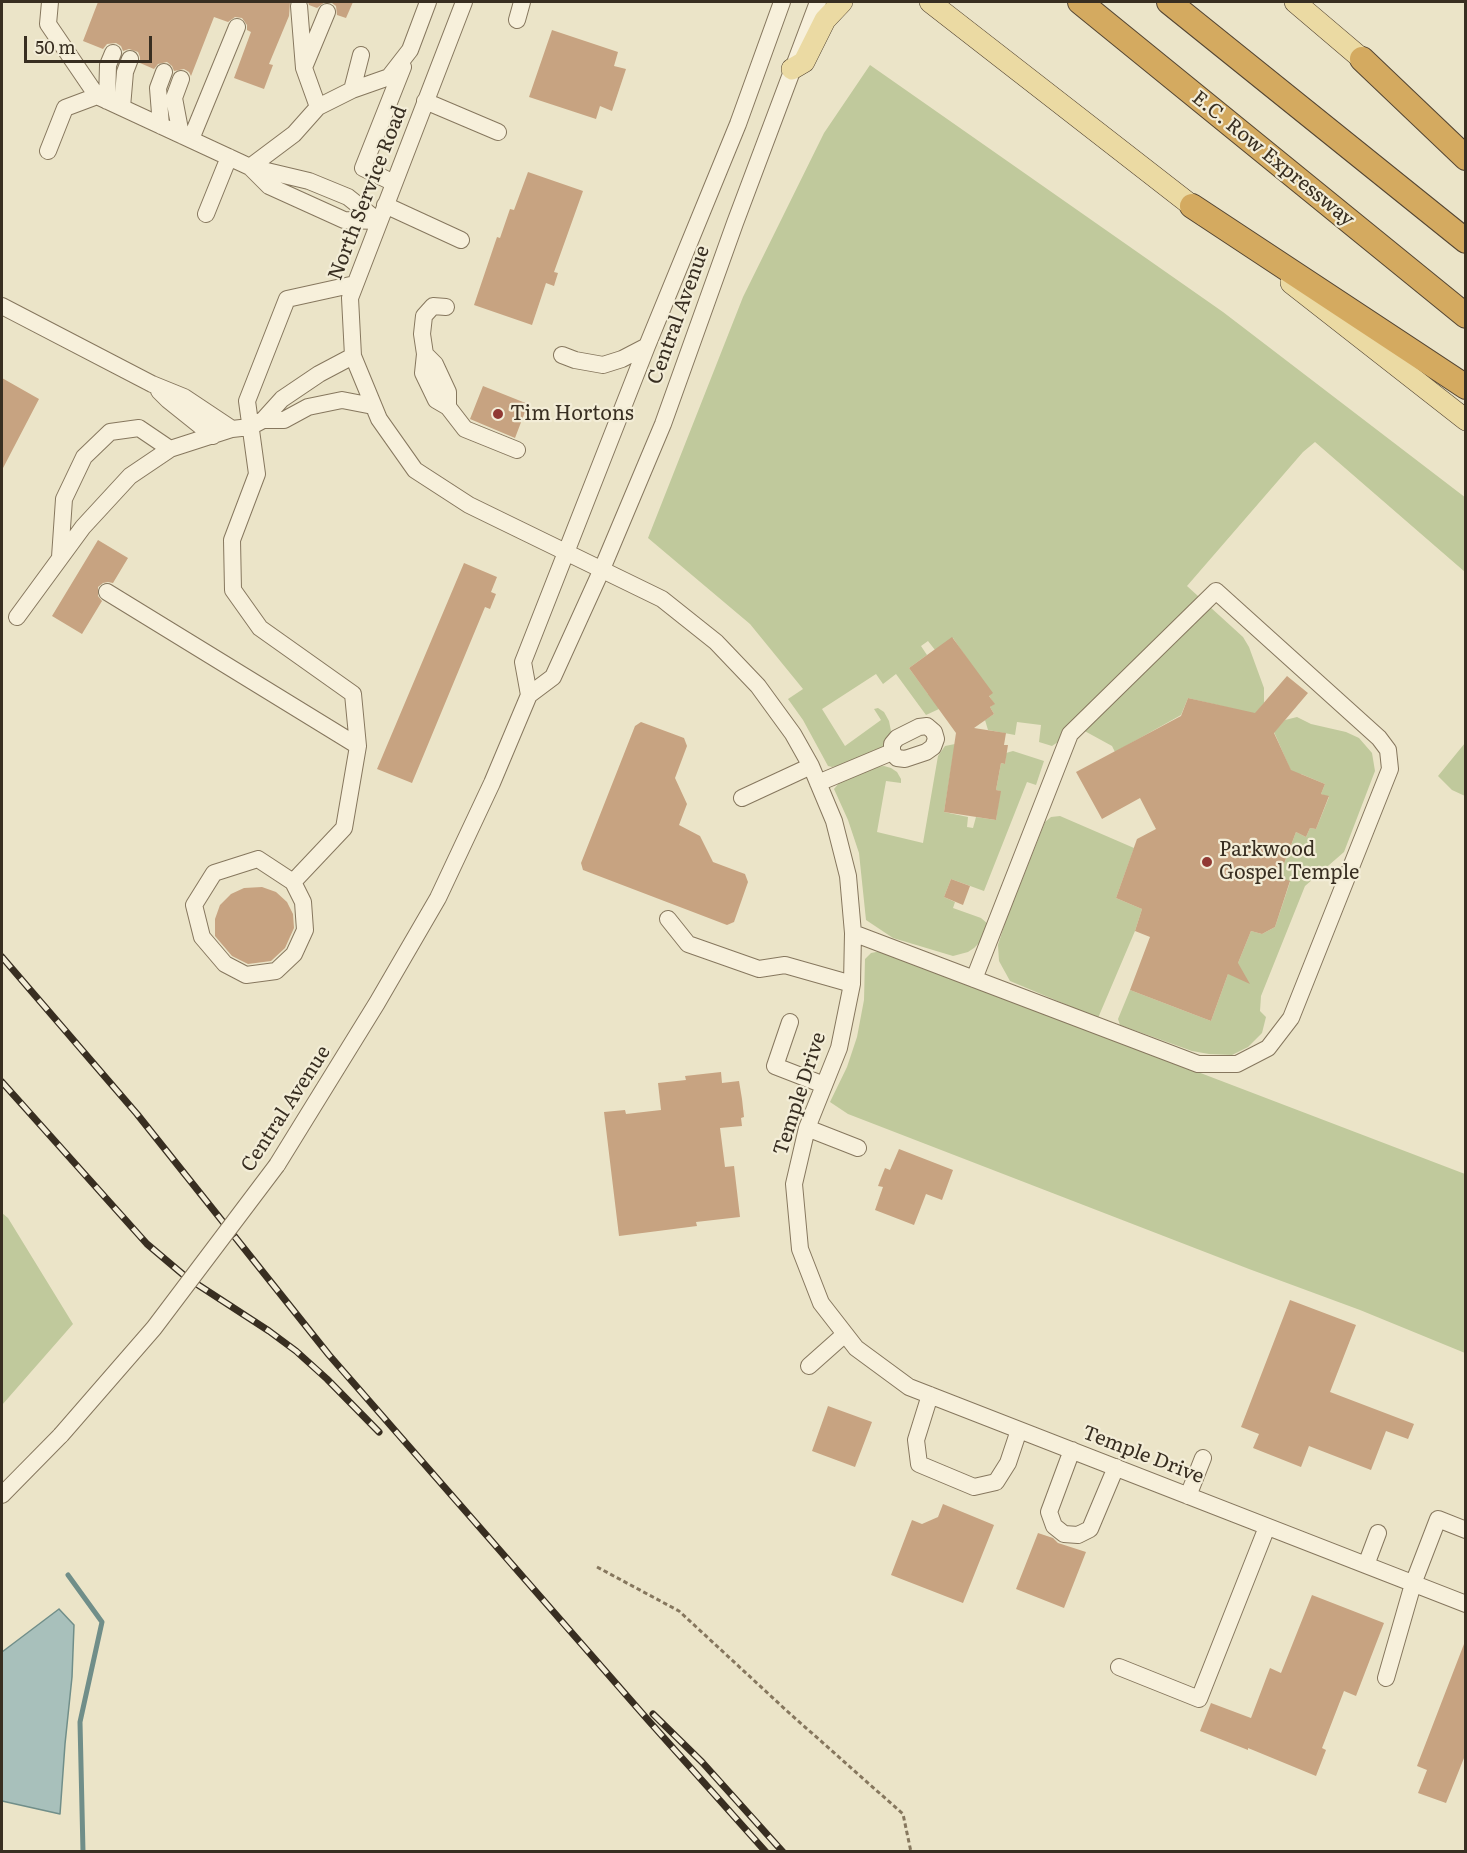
<!DOCTYPE html>
<html>
<head>
<meta charset="utf-8">
<style>
	body { margin:0 }
	#map { position:relative; width:1467px; height:1853px; overflow:hidden; background:#ebe4c8; font-family:Literata,serif }
	canvas { display:block }
	.frame { position:absolute; inset:0; border:3px solid #382e21; pointer-events:none }
	.scale { position:absolute; left:24px; top:36px; width:128px; height:27px; box-sizing:border-box; border:3px solid #382e21; border-top:0; padding-left:8px; font-size:18px; line-height:21px; white-space:nowrap; color:#382e21; -webkit-text-stroke:4px #f3edd7; paint-order:stroke }
</style>
</head>
<body>
<div id="map">
<canvas width="1467" height="1853"></canvas>
<div class="frame"></div>
<div class="scale">50 m</div>
</div>
<script>
const context = document.querySelector('canvas').getContext('2d');
context.lineJoin = 'round';
function fillPath(path, color) { context.fillStyle = color; context.fill(path, 'evenodd'); }
const shape = rows => new Path2D(rows.map(r => 'M' + r).join(''));
function strokePath(path, color, width, dash) { context.strokeStyle = color; context.lineWidth = width; context.lineCap = dash ? 'butt' : 'round'; context.setLineDash(dash || []); context.stroke(path); }
function label(font, color, halo, rows, align = 'center') {
  context.font = font + ' Literata,serif'; context.lineWidth = 4.5; context.setLineDash([]); context.textBaseline = 'middle'; context.strokeStyle = halo; context.fillStyle = color; for (const [text, x, y, turn = 0] of rows) {
    context.save(); context.translate(x, y); context.rotate((+turn || 0) * Math.PI / 180); context.textAlign = isNaN(turn) ? turn : align; if (halo) context.strokeText(text, 0, 0); context.fillText(text, 0, 0); context.restore();
  }
}
const green = shape([
	[870,65,1223,312,1466,498,1465,572,1315,442,1303,452,1187,586,1243,637,1249,647,1264,688,1264,703,1255,714,1188,698,1181,715,1115,752,1112,746,1070,723,1058,742,1052,746,1039,742,1041,725,1017,722,1015,735,988,730,985,720,994,714,990,707,994,704,970,663,953,638,935,650,928,641,921,646,927,655,909,668,928,694,932,692,939,709,926,715,896,674,883,684,876,674,822,709,845,746,881,720,874,709,878,708,884,712,889,721,891,731,888,743,879,750,841,765,832,767,828,766,803,720,788,699,803,689,750,624,648,538,743,297,824,133],
	[1297,717,1311,724,1346,732,1359,738,1372,753,1375,771,1344,852,1305,886,1261,996,1260,1011,1266,1017,1262,1033,1248,1047,1232,1055,1209,1054,1192,1051,1120,1025,1118,1019,1130,990,1211,1021,1228,974,1238,963,1251,931,1262,934,1275,927,1290,882,1279,877,1296,832,1306,837,1310,828,1316,829,1329,797,1321,794,1325,784,1301,774,1294,778,1274,732,1285,720],
	[1465,743,1465,796,1452,790,1438,776],
	[955,744,944,812,968,817,967,827,973,828,976,817,996,820,1000,791,996,790,1001,763,1005,764,1006,753,1013,751,1044,761,1036,785,1027,782,984,891,951,879,944,897,955,902,953,908,981,918,988,924,979,943,974,948,968,952,953,956,893,938,866,920,859,853,848,820,834,789,839,783,874,767,884,766,891,768,897,772,901,779,901,783,886,781,877,832,923,843,938,756,945,746],
	[1060,816,1134,848,1116,898,1142,909,1135,931,1098,1018,1010,981,999,961,998,945,1005,923,1045,822,1051,817],
	[881,951,1465,1174,1465,1353,1360,1310,1249,1269,848,1114,830,1102,847,1067,857,1037,864,1000,865,959,871,953],
	[2,1213,8,1218,73,1324,2,1405]
]);
const water = shape([
	[59,1609,74,1625,72,1677,65,1744,60,1814,2,1801,2,1652,59,1609]
]);
const stream = shape([
	[68,1575,102,1622,80,1722,83,1852]
]);
const building = shape([
	[98,2,290,2,289,16,269,64,273,65,264,89,234,78,251,32,247,30,247,25,242,18,235,17,228,22,214,17,191,76,189,72,184,69,174,71,172,66,167,62,158,64,154,69,140,63,140,57,138,52,129,49,123,51,121,46,116,43,107,44,103,49,83,41],
	[308,2,353,2,346,18,337,15,336,6,332,3,325,2,317,8,309,5],
	[552,30,618,52,614,66,626,69,612,111,600,106,596,119,529,97],
	[528,172,583,191,554,272,558,273,554,286,546,283,532,325,474,305,497,237,500,238,510,209,514,210],
	[2,378,39,399,2,470],
	[483,386,528,404,515,438,470,419],
	[98,540,128,558,113,583,108,582,103,583,98,587,98,596,102,601,82,634,52,616],
	[464,563,497,577,491,592,496,594,490,609,485,607,412,783,377,769],
	[952,637,993,693,989,696,995,704,990,707,994,714,974,728,1006,733,1004,745,1008,745,1005,764,1001,763,996,790,1001,791,996,820,944,812,956,733,909,668],
	[1287,676,1308,693,1274,733,1291,770,1325,784,1321,794,1329,796,1316,829,1310,828,1306,837,1296,832,1279,877,1290,881,1275,927,1262,934,1251,931,1238,963,1250,984,1228,974,1211,1021,1130,990,1150,937,1135,931,1142,909,1116,898,1137,839,1156,829,1140,798,1102,819,1076,772,1181,716,1188,698,1255,713],
	[641,722,684,738,687,746,675,778,687,804,679,825,700,836,713,862,745,874,748,882,734,922,727,925,583,870,581,863,635,726],
	[951,879,970,886,963,905,944,897],
	[262,887,276,892,287,902,293,914,294,928,285,948,271,961,248,964,232,956,215,936,215,919,220,905,231,894,244,888],
	[721,1072,722,1083,739,1081,742,1099,744,1117,741,1118,742,1126,720,1128,725,1167,734,1166,740,1217,696,1222,697,1226,619,1236,604,1112,625,1110,626,1114,661,1110,658,1083,686,1080,685,1076],
	[899,1149,953,1170,942,1200,926,1194,914,1225,875,1210,883,1187,878,1186,881,1178,885,1168,890,1170],
	[1290,1300,1356,1325,1330,1392,1414,1424,1408,1439,1386,1431,1371,1470,1309,1446,1301,1467,1253,1448,1259,1434,1241,1427],
	[828,1406,872,1422,855,1467,812,1451],
	[943,1504,994,1525,963,1603,891,1575,912,1520,922,1524,938,1517],
	[1038,1533,1053,1538,1058,1543,1086,1552,1064,1608,1016,1589],
	[1312,1595,1384,1623,1356,1696,1344,1691,1322,1748,1326,1750,1316,1776,1248,1748,1248,1750,1200,1731,1211,1703,1251,1718,1270,1668,1281,1673],
	[1464,1644,1466,1753,1446,1803,1418,1793,1427,1770,1417,1766]
]);
const path = shape([
	[597,1567,679,1611,787,1711,903,1814,911,1852]
]);
const minor = shape([
	[50,2,48,24,97,96,250,167,309,181,348,197,378,221],
	[464,2,350,298,353,356,379,419,415,470,469,505,662,599,716,642,758,686,793,734,811,766,834,821,848,876,853,933,852,984,839,1048,807,1128,794,1184,800,1249,821,1303,856,1348,909,1387,1466,1604],
	[299,6,304,68,318,107],
	[517,20,522,2],
	[305,65,327,12],
	[181,79,174,98,181,135],
	[352,90,361,55],
	[107,101,108,65,113,53],
	[425,101,498,132],
	[122,107,125,72,130,59],
	[161,126,158,88,164,72],
	[191,139,237,27],
	[48,151,65,108,97,96],
	[250,167,294,134,318,107,352,90,389,77,410,50,428,2],
	[251,168,269,186,344,220,378,221],
	[394,183,363,168,403,67],
	[385,205,461,240],
	[206,214,229,157],
	[2,306,152,384,184,397,232,429],
	[446,307,433,306,424,316,422,334,425,354,423,373,436,400,448,407,465,429,517,450],
	[425,354,435,364,448,392,448,407],
	[562,355,575,360,603,365,622,359,647,346],
	[159,391,168,400,213,436],
	[263,420,284,420,308,407,342,400,373,406],
	[60,557,64,499,84,457,110,432,139,428,170,449],
	[107,592,358,746],
	[17,617,83,527,130,476,170,449,232,429,250,427,263,420,282,399,319,374,353,356],
	[529,695,523,662,647,346,738,124,782,2],
	[818,783,892,752,892,744,897,738,919,727,927,726,934,732,936,739,933,747,926,752,905,759,897,758,892,752],
	[742,798,811,766],
	[258,859,293,882,303,902,305,930,294,954,276,971,246,975,225,964,202,937,194,905,214,873,258,859],
	[293,882,344,828,358,746,353,694,260,628,233,590,232,540,257,474,247,401,287,299,355,284],
	[668,919,688,944,759,969,785,965,852,984],
	[853,933,1198,1064,1237,1064,1268,1048,1291,1018,1390,769,1388,750,1379,738,1216,591,1070,734,974,979],
	[790,1022,775,1066,824,1085],
	[807,1128,858,1148],
	[277,1165,377,1003,438,898,492,783,529,695,553,677,602,569,663,424,735,223,818,2],
	[809,1366,845,1334],
	[930,1395,916,1440,919,1464,974,1487,996,1482,1008,1463,1019,1430],
	[1072,1450,1049,1512,1054,1526,1064,1534,1078,1535,1090,1529,1116,1467],
	[2,1495,61,1435],
	[1188,1496,1203,1458],
	[1366,1565,1378,1533],
	[1119,1667,1199,1699,1267,1527],
	[1386,1678,1413,1584,1438,1519,1466,1530]
]);
const major = shape([
	[930,2,1205,216],
	[1295,2,1375,70],
	[792,69,804,62,825,20,842,2],
	[1291,283,1466,420]
]);
const highway = shape([
	[1080,2,1466,316],
	[1169,2,1466,241],
	[1362,59,1466,158],
	[1192,206,1466,387]
]);
const rail = shape([
	[2,957,137,1114,329,1355,648,1720,766,1852],
	[2,1082,147,1244,186,1277,269,1331,296,1351,327,1379,379,1432],
	[653,1714,702,1762,783,1852]
]);
const minorBridge = shape([
	[61,1435,154,1328,277,1165]
]);
const markers = [
	[498,414,6,"#913933"],
	[1207,862,6,"#913933"]
];
const streetNames = [
	["E.C. Row Expressway",1273,159,39],
	["North Service Road",368,193,-69],
	["Central Avenue",679,315,-70],
	["Temple Drive",800,1094,-72],
	["Central Avenue",286,1109,-57],
	["Temple Drive",1143,1455,21]
];
const poiNames = [
	["Tim Hortons",510,414],
	["Parkwood",1219,850],
	["Gospel Temple",1219,873]
];
fillPath(green, '#c0c99c');
fillPath(water, '#a8c0bb');
strokePath(water, '#708e89', 1.5);
strokePath(stream, '#708e89', 5);
fillPath(building, '#c7a381');
strokePath(minor, '#86775e', 18);
strokePath(major, '#544532', 22);
strokePath(highway, '#544532', 26);
strokePath(path, '#86775e', 3, [4.5, 3]);
strokePath(minor, '#f7f0db', 16);
strokePath(major, '#ebdaa3', 21);
strokePath(highway, '#d4aa60', 24);
strokePath(rail, '#382e21', 7);
strokePath(rail, '#f3edd7', 4.5, [14]);
strokePath(minorBridge, '#86775e', 18, []);
strokePath(minorBridge, '#f7f0db', 16);
for (const [x, y, r, color] of markers) { const dot = new Path2D(); dot.arc(x, y, r, 0, 2 * Math.PI); context.fillStyle = color; context.fill(dot); strokePath(dot, '#f3edd7', 2); }
label('20px', '#382e21', '#f3edd7', streetNames);
label('20px', '#382e21', '#f3edd7', poiNames, 'left');
</script>
</body>
</html>
